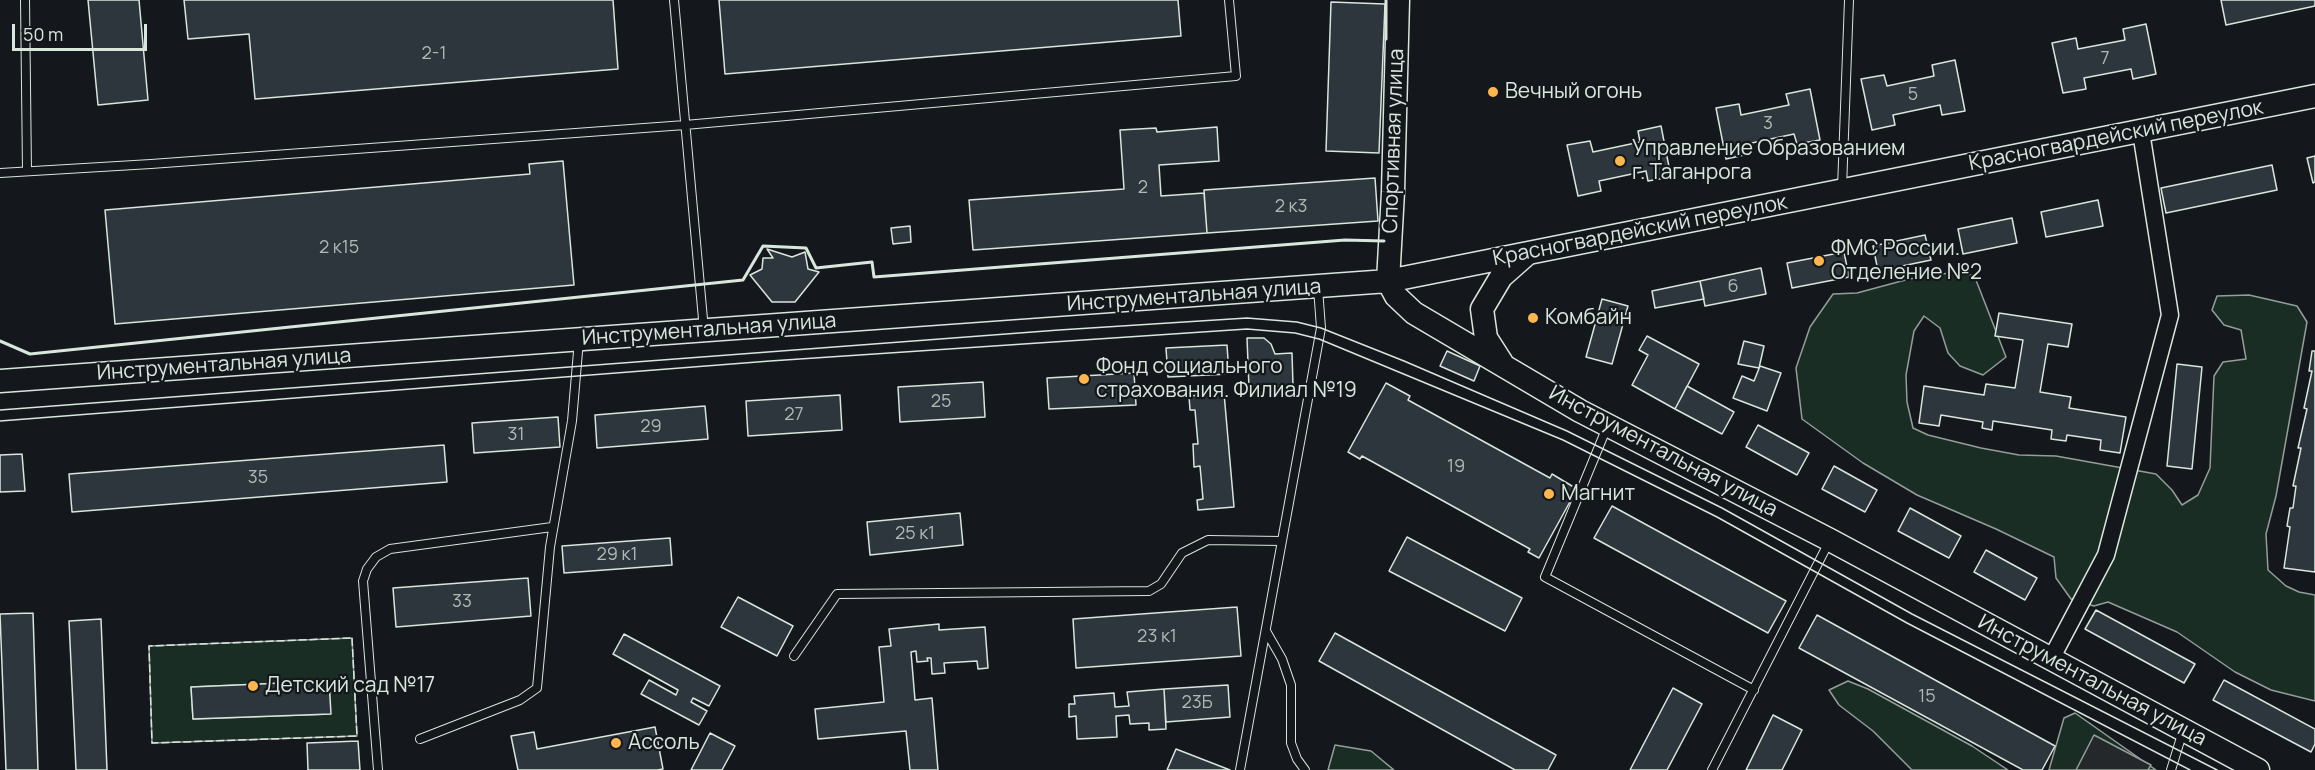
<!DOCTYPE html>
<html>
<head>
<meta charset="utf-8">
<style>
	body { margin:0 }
	#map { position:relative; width:2315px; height:770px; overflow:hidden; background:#14181c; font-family:Manrope,sans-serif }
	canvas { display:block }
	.scale { position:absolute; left:12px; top:24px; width:135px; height:27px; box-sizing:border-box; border:3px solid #d8e6dc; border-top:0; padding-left:8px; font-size:18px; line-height:21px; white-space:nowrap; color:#d8e6dc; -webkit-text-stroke:4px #14181c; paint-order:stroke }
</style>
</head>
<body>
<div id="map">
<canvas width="2315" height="770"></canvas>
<div class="scale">50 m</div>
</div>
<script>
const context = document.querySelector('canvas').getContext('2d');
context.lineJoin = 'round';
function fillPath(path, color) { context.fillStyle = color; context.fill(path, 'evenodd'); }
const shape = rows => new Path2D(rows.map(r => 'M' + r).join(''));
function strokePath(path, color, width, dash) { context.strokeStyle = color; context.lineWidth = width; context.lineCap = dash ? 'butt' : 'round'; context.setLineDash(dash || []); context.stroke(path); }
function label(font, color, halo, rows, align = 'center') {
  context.font = font + ' Manrope,sans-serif'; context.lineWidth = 4.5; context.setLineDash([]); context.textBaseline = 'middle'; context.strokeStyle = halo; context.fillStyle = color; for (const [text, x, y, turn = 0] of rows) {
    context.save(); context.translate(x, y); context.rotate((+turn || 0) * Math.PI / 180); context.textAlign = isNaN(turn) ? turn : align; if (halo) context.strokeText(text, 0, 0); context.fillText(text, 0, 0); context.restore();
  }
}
const green = shape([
	[1949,273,1974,275,2006,357,1983,375,1960,366,1948,353,1940,328,1924,316,1914,331,1906,375,1907,402,1913,428,1928,435,1981,448,2019,455,2056,456,2156,474,2172,490,2182,505,2198,495,2210,468,2214,376,2223,362,2246,359,2241,330,2224,325,2212,310,2217,296,2249,295,2297,306,2307,322,2276,496,2266,534,2268,570,2286,586,2299,592,2315,595,2315,701,2271,690,2235,672,2177,632,2108,602,2094,606,2071,599,2056,578,2054,557,1996,529,1917,495,1863,463,1802,419,1796,368,1810,327,1833,294,1857,293,1909,279,1949,273],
	[352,638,357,736,152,743,149,646,352,638],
	[329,681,330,714,193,719,191,687,329,681],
	[1848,681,1868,689,1972,746,2008,770,1912,770,1873,731,1839,705,1829,690,1848,681],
	[2075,713,2156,770,2049,770,2064,718,2075,713],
	[1335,745,1371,751,1394,770,1328,770,1335,745]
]);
const parking = shape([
	[2094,735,2151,765,2148,770,2076,770,2094,735]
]);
const building = shape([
	[88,0,139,0,148,100,98,105,88,0],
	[184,0,613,0,618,69,255,99,249,34,188,39,184,0],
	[719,0,1178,0,1181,36,725,74,719,0],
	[2221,0,2315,0,2315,6,2226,25,2221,0],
	[1331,2,1385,4,1379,153,1326,151,1331,2],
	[2146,24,2156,74,2133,79,2131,69,2084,78,2086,89,2063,93,2052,43,2076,38,2078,49,2125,40,2123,29,2146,24],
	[1955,60,1965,111,1942,115,1940,105,1893,115,1895,125,1872,130,1861,79,1884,75,1887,86,1934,76,1932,65,1955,60],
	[1810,89,1820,140,1797,144,1794,134,1747,144,1749,154,1726,159,1716,108,1739,104,1741,115,1789,105,1786,94,1810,89],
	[1661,126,1671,177,1648,181,1646,171,1599,181,1601,191,1578,196,1567,145,1590,141,1593,152,1640,142,1638,131,1661,126],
	[1217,127,1219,161,1159,165,1161,196,1204,193,1207,233,973,250,969,200,1124,189,1120,130,1156,128,1157,132,1217,127],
	[2315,156,2315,182,2313,183,2307,158,2315,156],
	[563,161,574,285,115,324,105,210,530,174,529,164,563,161],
	[2272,165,2277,190,2166,213,2161,188,2272,165],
	[1375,178,1378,221,1207,233,1204,190,1375,178],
	[2098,200,2103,226,2046,237,2041,212,2098,200],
	[2012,218,2017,243,1963,254,1958,229,2012,218],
	[910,226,911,242,893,244,891,228,910,226],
	[1925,235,1931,260,1878,271,1873,246,1925,235],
	[767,249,792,257,805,252,808,269,819,272,795,302,772,302,750,275,762,269,763,258,773,258,767,249],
	[1844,252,1849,277,1792,288,1787,263,1844,252],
	[1761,268,1766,294,1705,306,1700,281,1761,268],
	[1700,281,1704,299,1655,308,1652,291,1700,281],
	[1602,299,1628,306,1612,364,1586,357,1602,299],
	[1999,313,2072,324,2068,347,2048,344,2040,392,2071,397,2069,408,2126,417,2120,453,2100,450,2101,440,2067,435,2066,441,2051,439,2052,430,1993,421,1992,430,1982,428,1983,422,1941,415,1939,426,1919,423,1924,386,1984,395,1986,384,2015,388,2023,340,1995,336,1999,313],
	[1647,336,1699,364,1675,409,1632,385,1648,355,1639,350,1647,336],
	[1247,338,1264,338,1271,344,1275,354,1292,353,1293,386,1249,388,1247,338],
	[1744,341,1764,346,1759,368,1738,364,1744,341],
	[1227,345,1229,374,1168,377,1166,348,1227,345],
	[1447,351,1480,366,1474,381,1440,366,1447,351],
	[2312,351,2315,351,2315,572,2284,568,2290,527,2287,526,2290,508,2293,508,2296,486,2293,486,2301,448,2298,448,2307,409,2304,408,2312,371,2309,371,2312,351],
	[2177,364,2202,367,2192,469,2167,466,2177,364],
	[1760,366,1781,373,1767,411,1733,398,1742,376,1754,381,1760,366],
	[1134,373,1136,405,1049,409,1047,378,1134,373],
	[983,382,985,417,900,422,898,387,983,382],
	[1386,383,1410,396,1408,400,1550,478,1552,474,1577,489,1539,558,1528,552,1530,549,1362,456,1360,459,1348,452,1386,383],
	[1687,386,1734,412,1722,434,1675,409,1687,386],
	[1224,393,1234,507,1198,510,1197,500,1203,499,1200,466,1194,467,1193,444,1198,444,1195,410,1190,410,1189,396,1224,393],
	[840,395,842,430,748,436,746,401,840,395],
	[705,406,708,439,597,448,595,415,705,406],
	[558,417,560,447,474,453,472,423,558,417],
	[1758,425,1809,453,1797,475,1746,447,1758,425],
	[444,445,447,482,72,512,69,474,444,445],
	[22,454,25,491,0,492,0,455,22,454],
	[1834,466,1877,490,1865,512,1822,489,1834,466],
	[1612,506,1786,601,1768,633,1594,538,1612,506],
	[1910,508,1961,536,1949,558,1898,531,1910,508],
	[960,513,963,545,870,555,867,522,960,513],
	[1407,537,1522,598,1505,631,1389,571,1407,537],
	[670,538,672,565,564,573,562,546,670,538],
	[1986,550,2037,578,2025,600,1974,572,1986,550],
	[528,578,531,616,396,627,393,588,528,578],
	[738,597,793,626,777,656,721,627,738,597],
	[1237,607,1241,656,1076,668,1073,619,1237,607],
	[2096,610,2195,664,2184,683,2085,629,2096,610],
	[33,613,38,770,6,770,0,614,33,613],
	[1817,615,2055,746,2042,770,2023,770,1799,648,1817,615],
	[101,619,107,770,76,770,69,621,101,619],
	[939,624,939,630,985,627,988,668,978,669,977,661,944,663,945,673,932,674,931,658,927,658,928,661,917,662,916,651,911,652,915,700,932,698,938,770,910,770,906,731,818,739,815,709,884,702,879,647,891,646,889,629,939,624],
	[1335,633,1556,755,1548,770,1515,770,1319,661,1335,633],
	[624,634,720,686,709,706,693,698,691,702,707,711,699,725,641,694,649,680,676,695,678,690,613,654,624,634],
	[2224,680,2315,729,2315,744,2311,752,2213,700,2224,680],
	[329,681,331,714,193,719,191,687,329,681],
	[1228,685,1230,717,1166,722,1164,689,1228,685],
	[1673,688,1702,704,1667,770,1630,770,1673,688],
	[1164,689,1166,729,1149,730,1149,723,1130,724,1129,715,1116,716,1117,737,1077,739,1076,716,1069,717,1069,704,1075,704,1074,696,1114,693,1115,707,1129,706,1127,692,1164,689],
	[1773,715,1802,730,1782,770,1746,770,1773,715],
	[655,727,663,769,657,770,518,770,511,736,534,732,537,749,655,727],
	[710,733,735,746,722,770,691,770,710,733],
	[358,741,360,770,308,770,307,743,358,741],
	[1176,749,1230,770,1167,770,1176,749]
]);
const lane = shape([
	[25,0,27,171],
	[674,0,704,330],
	[0,173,151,164,685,125,1236,76,1229,0],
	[1842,188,1849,0],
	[1607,427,1545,577,1754,690],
	[1266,631,1282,659,1291,685,1291,743,1297,759,1305,770],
	[794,656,837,594,1149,591,1161,584,1182,553,1208,540,1281,541],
	[420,739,520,700,537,688,550,547,572,421,579,340],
	[378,770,363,581,367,569,376,557,390,549,552,527],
	[1240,770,1321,328,1318,288],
	[1712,770,1830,540],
	[2171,770,2183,731]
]);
const street = shape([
	[2051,659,2106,555,2170,315,2141,132]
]);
const secondary = shape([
	[1388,281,1396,296,1414,313,1580,411,1830,540,2258,770],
	[1388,281,1393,192,1398,0],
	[1502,363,1486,338,1482,309,1501,277,1527,254],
	[0,381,1388,281,2315,96]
]);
const tram = shape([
	[0,410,1059,330,1247,318,1297,322,1321,328,1404,361,1567,431,1722,508,1912,614,2217,770],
	[0,421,770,361,1247,329,1295,333,1319,339,1563,440,1717,517,1907,623,2190,770]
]);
const fence = shape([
	[1386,39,1386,0],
	[0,341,30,354,743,280,763,246,806,248,816,268,872,262,874,277,1345,240,1384,241],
	[352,638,357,736,152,743,149,646,352,638]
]);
const wall = shape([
	[1386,39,1386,0],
	[0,341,30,354,743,280,763,246,806,248,816,268,872,262,874,277,1345,240,1384,241]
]);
const markers = [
	[1493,92,6,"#ffb74d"],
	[1620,161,6,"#ffb74d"],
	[1819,261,6,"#ffb74d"],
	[1533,318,6,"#ffb74d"],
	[1084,379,6,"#ffb74d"],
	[1549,494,6,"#ffb74d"],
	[253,686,6,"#ffb74d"],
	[616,743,6,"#ffb74d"]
];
const numberNames = [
	["2-1",434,54],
	["7",2105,59],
	["5",1913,95],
	["3",1768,124],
	["2",1143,188],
	["2 к3",1291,207],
	["2 к15",339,248],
	["6",1733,287],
	["25",941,402],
	["27",794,415],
	["29",651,427],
	["31",516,435],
	["19",1456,467],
	["35",258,478],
	["25 к1",915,534],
	["29 к1",617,555],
	["33",462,602],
	["23 к1",1157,637],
	["15",1927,697],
	["23Б",1197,703]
];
const poiNames = [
	["Вечный огонь",1505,92],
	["Управление Образованием",1632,149],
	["г. Таганрога",1632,173],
	["ФМС России.",1831,249],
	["Отделение №2",1831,273],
	["Комбайн",1545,318],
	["Фонд социального",1096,367],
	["страхования. Филиал №19",1096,391],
	["Магнит",1561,494],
	["Детский сад №17",265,686],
	["Ассоль",628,743]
];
const streetNames = [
	["Красногвардейский переулок",2116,136,-11],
	["Спортивная улица",1394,141,-88],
	["Красногвардейский переулок",1640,231,-11],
	["Инструментальная улица",1194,296,-4],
	["Инструментальная улица",709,330,-4],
	["Инструментальная улица",224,365,-4],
	["Инструментальная улица",1663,452,28],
	["Инструментальная улица",2092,681,28]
];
fillPath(green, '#1a2d24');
strokePath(green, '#939e99', 1.5);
fillPath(parking, '#24282b');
strokePath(parking, '#939e99', 1.5);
fillPath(building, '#2c363c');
strokePath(building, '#d8e6dc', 1.5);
strokePath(lane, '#d8e6dc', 10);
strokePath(street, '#d8e6dc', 19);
strokePath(secondary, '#d8e6dc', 25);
strokePath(lane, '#14181c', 8);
strokePath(street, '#14181c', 16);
strokePath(secondary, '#14181c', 22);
strokePath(tram, '#d8e6dc', 1.5);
strokePath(fence, '#d8e6dc', 1.5, [8, 3]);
strokePath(wall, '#d8e6dc', 3);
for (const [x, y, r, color] of markers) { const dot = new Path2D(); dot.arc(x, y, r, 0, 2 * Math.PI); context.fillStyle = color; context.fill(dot); strokePath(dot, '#14181c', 2); }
label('18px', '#adbab4', null, numberNames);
label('21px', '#d8e6dc', '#14181c', poiNames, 'left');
label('21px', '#d8e6dc', '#14181c', streetNames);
</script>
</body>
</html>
